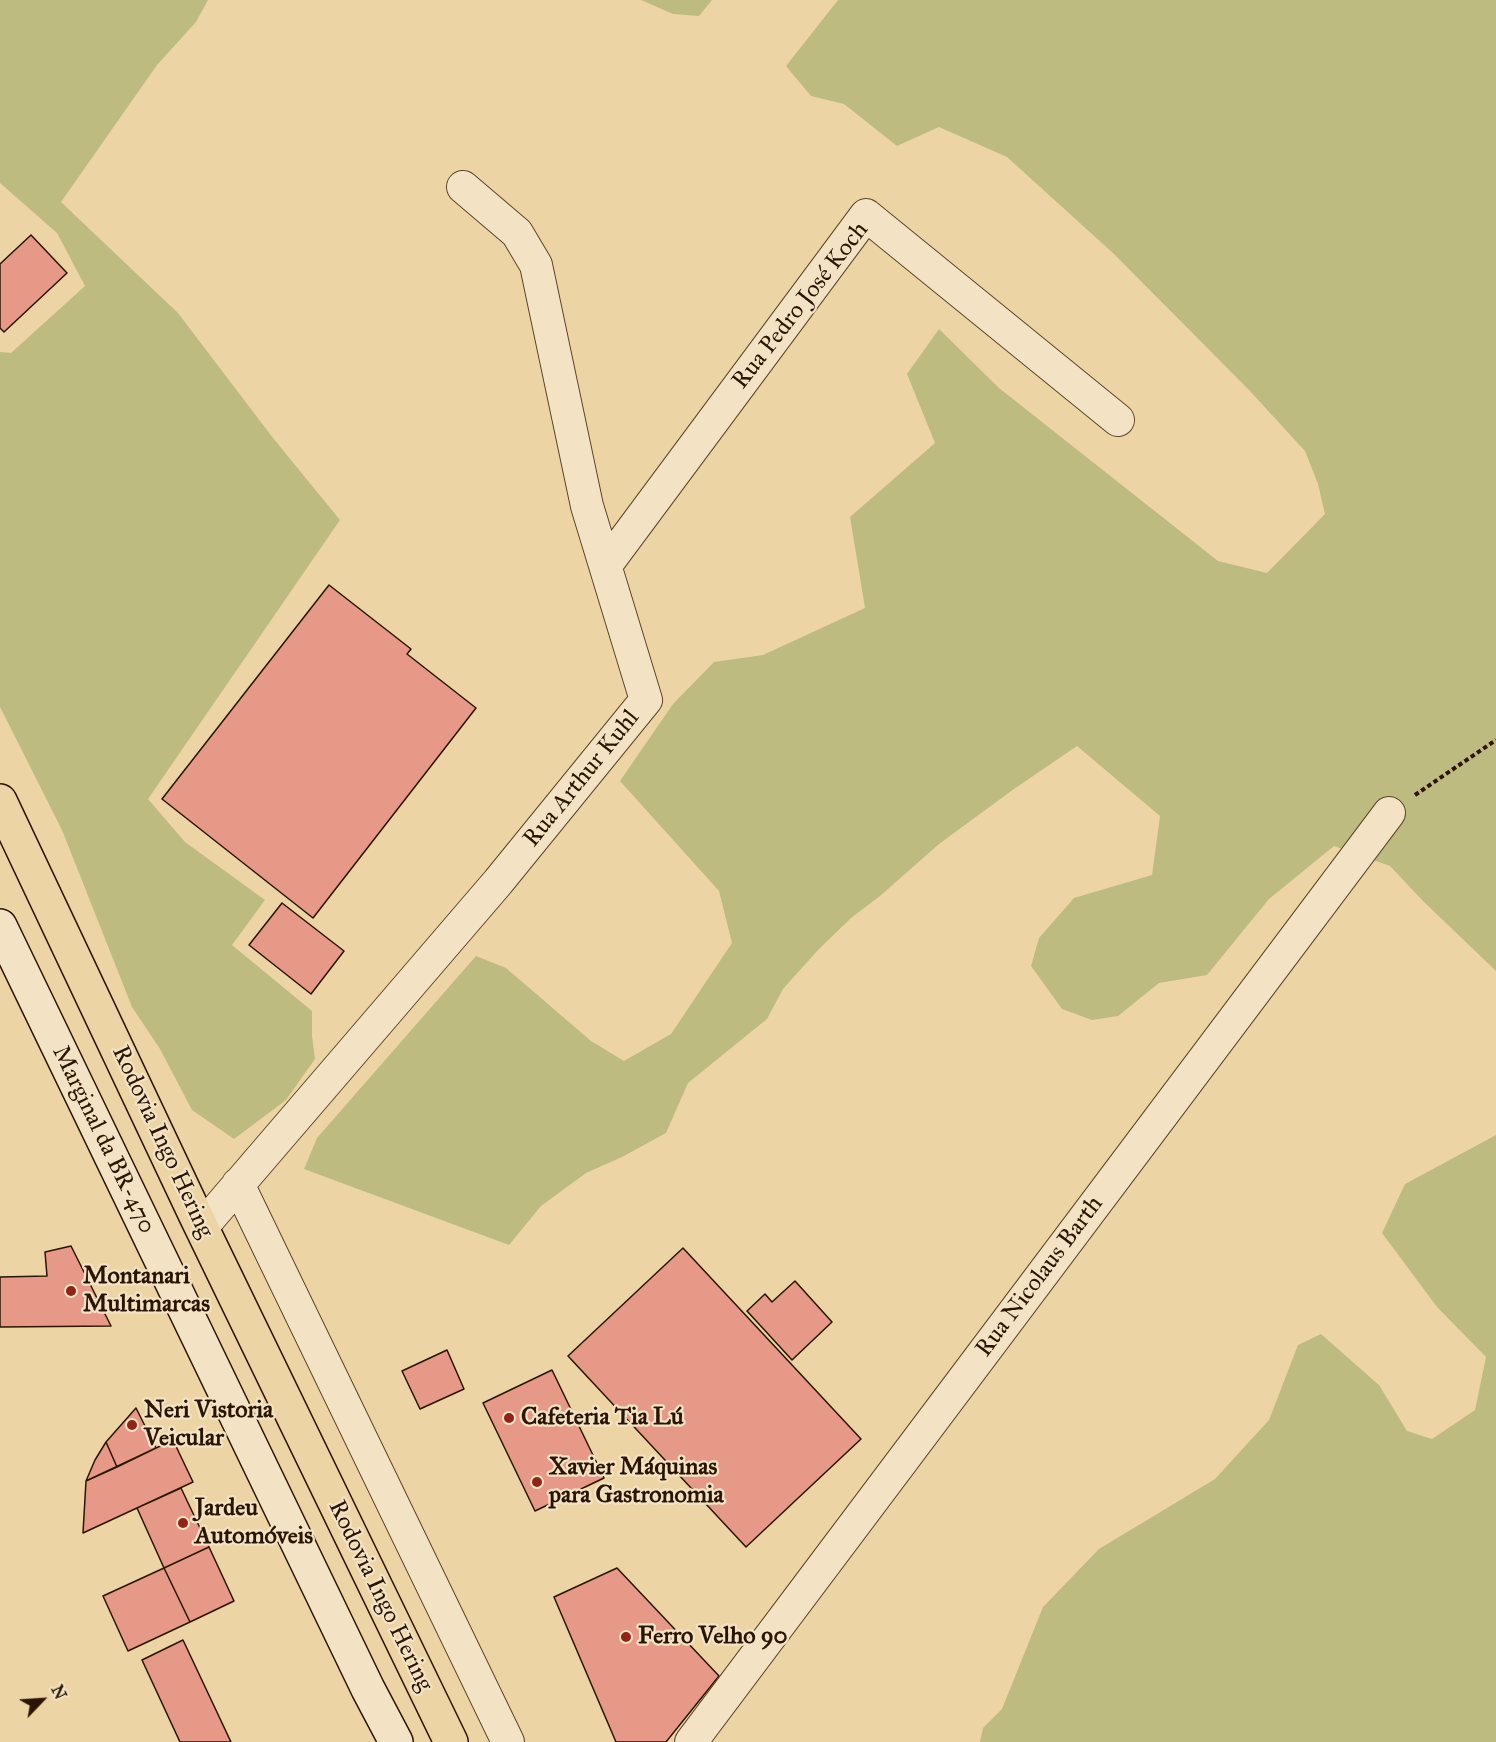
<!DOCTYPE html>
<html>
<head>
<meta charset="utf-8">
<style>
	body { margin:0 }
	#map { position:relative; width:1496px; height:1742px; overflow:hidden; background:#edd4a4; font-family:"IM FELL Great Primer",serif }
	canvas { display:block }
	.north { position:absolute; left:12px; top:1670px; width:60px; height:60px; -webkit-text-stroke:4px #f3e3c4; paint-order:stroke; rotate:65deg; font-size:16px; font-weight:700; line-height:24px; text-align:center; color:#2b1500 }
	.north::after { content:''; display:block; margin:auto; width:21px; height:27px; background:#2b1500; clip-path:polygon(50% 0,100% 100%,50% 72%,0 100%) }
</style>
</head>
<body>
<div id="map">
<canvas width="1496" height="1742"></canvas>
<div class="north">N</div>
</div>
<script>
const context = document.querySelector('canvas').getContext('2d');
context.lineJoin = 'round';
function fillPath(path, color) { context.fillStyle = color; context.fill(path, 'evenodd'); }
const shape = rows => new Path2D(rows.map(r => 'M' + r).join(''));
function strokePath(path, color, width, dash) { context.strokeStyle = color; context.lineWidth = width; context.lineCap = dash ? 'butt' : 'round'; context.setLineDash(dash || []); context.stroke(path); }
function label(font, color, halo, rows, align = 'center') {
  context.font = font + ' "IM FELL Great Primer",serif'; context.lineWidth = 4.5; context.setLineDash([]); context.textBaseline = 'middle'; context.strokeStyle = halo; context.fillStyle = color; for (const [text, x, y, turn = 0] of rows) {
    context.save(); context.translate(x, y); context.rotate((+turn || 0) * Math.PI / 180); context.textAlign = isNaN(turn) ? turn : align; if (halo) context.strokeText(text, 0, 0); context.fillText(text, 0, 0); context.restore();
  }
}
const green = shape([
	[0,0,208,0,196,22,157,65,61,202,178,313,273,438,340,520,148,799,185,842,265,900,232,945,312,1011,312,1036,315,1059,286,1100,234,1139,192,1110,160,1049,132,1007,62,830,0,707,0,352,11,353,85,286,57,233,0,183],
	[641,0,712,0,699,16,673,14],
	[838,0,1496,0,1496,971,1423,901,1390,866,1334,846,1269,899,1207,975,1159,983,1118,1016,1092,1020,1062,1009,1031,966,1039,938,1074,898,1152,875,1160,816,1077,746,1014,789,939,844,880,896,851,918,818,950,783,989,767,1019,688,1083,666,1133,622,1157,586,1173,541,1206,509,1245,304,1169,317,1138,476,956,506,968,591,1041,624,1061,671,1034,732,943,719,891,620,781,673,704,714,662,763,655,865,608,850,517,935,443,907,374,939,329,999,388,1218,561,1267,573,1325,514,1318,484,1305,451,1249,390,1114,254,1007,157,939,127,897,146,844,104,811,96,786,66],
	[1496,1135,1496,1742,980,1742,983,1728,1002,1709,1043,1607,1099,1549,1215,1479,1269,1420,1298,1345,1321,1334,1379,1385,1407,1431,1432,1439,1475,1410,1486,1357,1437,1307,1382,1233,1405,1184]
]);
const building = shape([
	[31,235,67,273,4,332,0,328,0,264,31,235],
	[329,585,411,649,407,654,476,708,313,918,162,799,329,585],
	[282,903,344,951,311,994,249,945,282,903],
	[71,1246,111,1326,0,1327,0,1277,47,1276,45,1252,71,1246],
	[683,1248,861,1439,746,1547,568,1356,683,1248],
	[795,1281,832,1322,792,1360,747,1311,765,1294,772,1302,795,1281],
	[447,1350,464,1389,420,1409,402,1371,447,1350],
	[552,1370,604,1478,535,1511,483,1403,552,1370],
	[136,1408,156,1448,117,1467,106,1442,136,1408],
	[173,1440,193,1482,83,1533,86,1481,173,1440],
	[106,1442,117,1467,86,1481,95,1460,106,1442],
	[181,1488,209,1547,164,1568,137,1508,181,1488],
	[209,1547,234,1601,190,1622,164,1568,209,1547],
	[164,1568,190,1622,128,1651,103,1596,164,1568],
	[617,1568,719,1676,666,1742,616,1742,554,1597,617,1568],
	[183,1640,231,1742,180,1742,142,1660,183,1640]
]);
const path = shape([
	[1415,795,1496,740]
]);
const street = shape([
	[606,565,866,215,1118,420],
	[238,1184,508,1742],
	[202,1227,498,882,646,700,587,506,536,265,517,233,463,187],
	[691,1742,1389,813]
]);
const secondary = shape([
	[0,926,368,1689,396,1742]
]);
const highway = shape([
	[0,801,195,1214,451,1742]
]);
const markers = [
	[71,1291,6,"#8f2418"],
	[509,1418,6,"#8f2418"],
	[132,1425,6,"#8f2418"],
	[537,1482,6,"#8f2418"],
	[183,1523,6,"#8f2418"],
	[626,1637,6,"#8f2418"]
];
const streetNames = [
	["Rua Pedro José Koch",801,306,-52],
	["Rua Arthur Kuhl",582,779,-51],
	["Marginal da BR-470",103,1140,64],
	["Rodovia Ingo Hering",162,1142,65],
	["Rua Nicolaus Barth",1040,1277,-53],
	["Rodovia Ingo Hering",380,1596,64]
];
const poiNames = [
	["Montanari",83,1277],
	["Multimarcas",83,1305],
	["Neri Vistoria",144,1411],
	["Veicular",144,1439],
	["Cafeteria Tia Lú",521,1418],
	["Xavier Máquinas",549,1468],
	["para Gastronomia",549,1496],
	["Jardeu",195,1509],
	["Automóveis",195,1537],
	["Ferro Velho 90",638,1637]
];
fillPath(green, '#bebb81');
fillPath(building, '#e69987');
strokePath(building, '#2b1500', 1.5);
strokePath(street, '#5c4529', 34);
strokePath(secondary, '#2b1500', 36);
strokePath(highway, '#2b1500', 36);
strokePath(path, '#2b1500', 4, [4.5, 3]);
strokePath(street, '#f3e3c4', 32);
strokePath(secondary, '#f3e3c4', 33);
strokePath(highway, '#edd4a4', 33);
for (const [x, y, r, color] of markers) { const dot = new Path2D(); dot.arc(x, y, r, 0, 2 * Math.PI); context.fillStyle = color; context.fill(dot); strokePath(dot, '#f3e3c4', 2); }
label('24px', '#2b1500', '#f3e3c4', streetNames);
label('bold 24px', '#2b1500', '#f3e3c4', poiNames, 'left');
</script>
</body>
</html>
